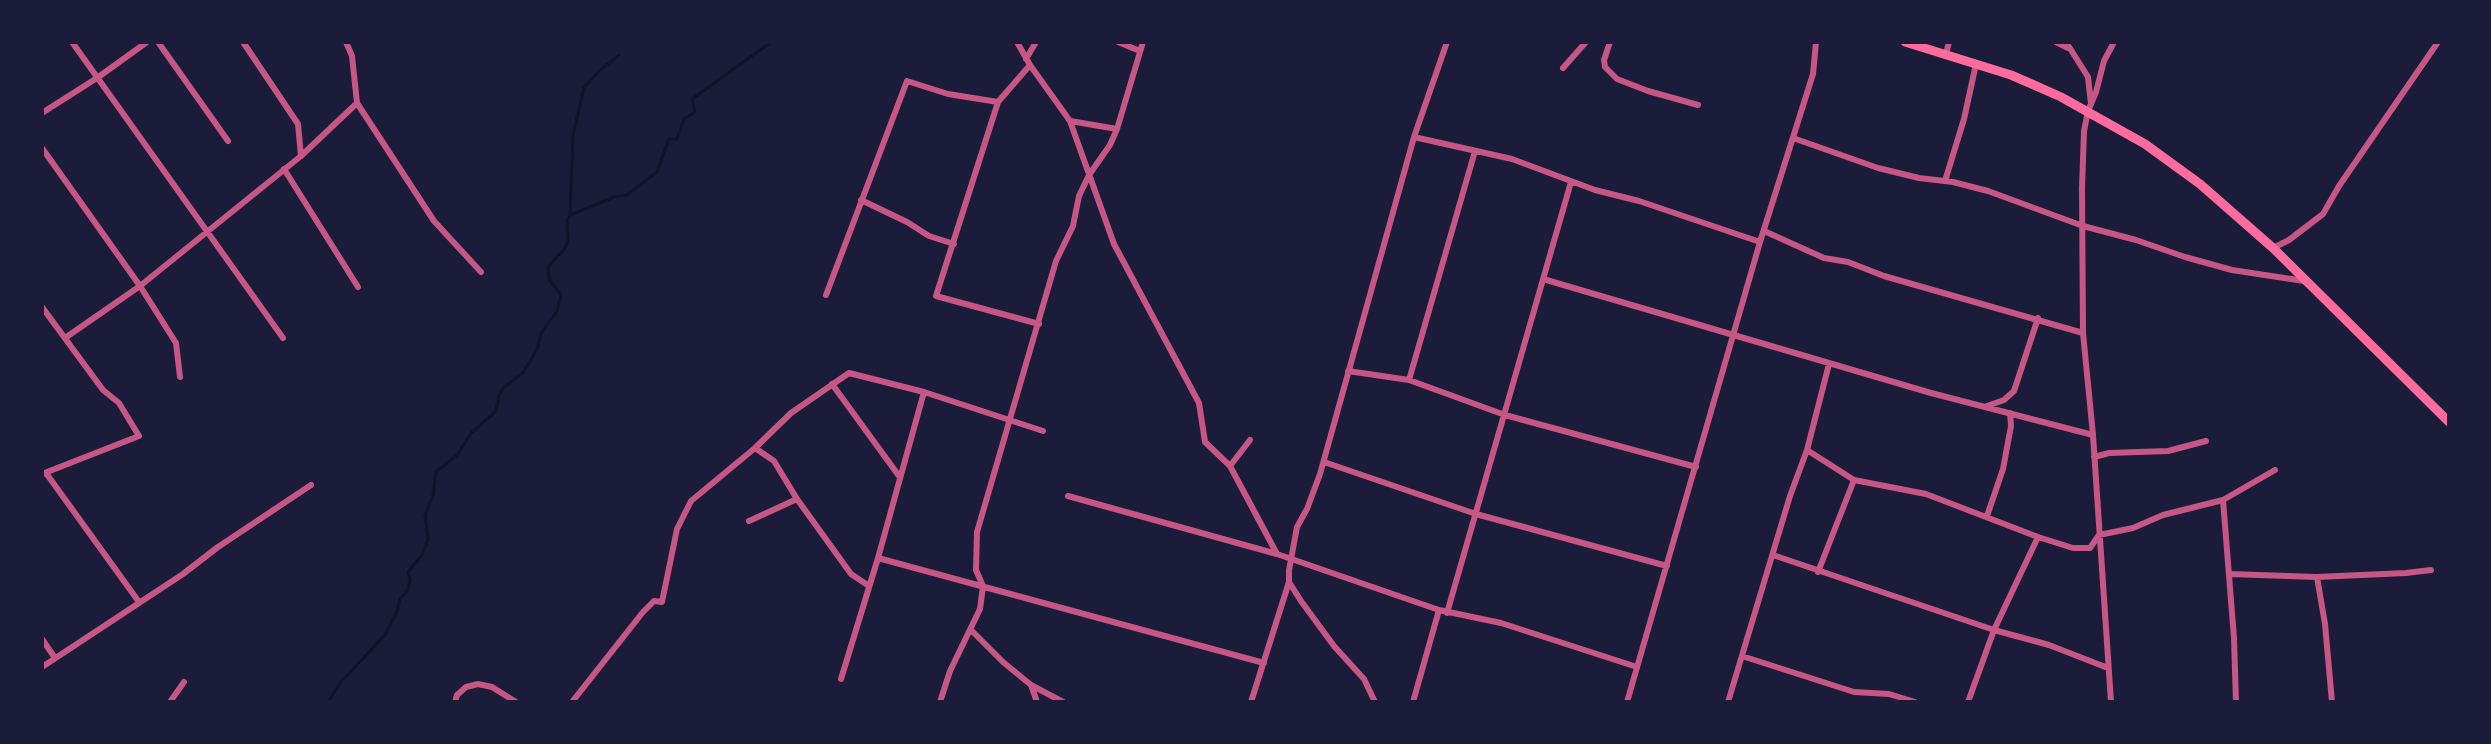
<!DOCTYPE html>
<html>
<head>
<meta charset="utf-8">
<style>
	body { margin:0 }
	#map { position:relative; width:2491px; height:744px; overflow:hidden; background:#1b1b3a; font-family:"Fira Sans Condensed",sans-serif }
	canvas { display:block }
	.frame { position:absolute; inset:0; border:44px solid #1b1b3a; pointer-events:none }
</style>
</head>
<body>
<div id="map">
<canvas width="2491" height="744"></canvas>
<div class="frame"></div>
</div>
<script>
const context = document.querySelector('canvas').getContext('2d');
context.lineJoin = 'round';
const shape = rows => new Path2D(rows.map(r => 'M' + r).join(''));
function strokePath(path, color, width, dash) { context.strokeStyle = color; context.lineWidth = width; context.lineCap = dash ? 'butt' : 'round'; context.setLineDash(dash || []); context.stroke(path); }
const stream = shape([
	[570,214,573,135,584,88,599,71,619,55],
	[328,702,341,682,385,635,397,611,400,599,408,590,410,580,408,572,422,555,428,539,425,515,433,496,436,472,458,454,471,433,496,411,499,395,504,387,523,373,537,349,542,332,557,311,561,295,549,279,548,267,565,248,568,241,567,220,570,215,614,197,627,195,657,172,669,139,677,139,684,119,695,112,692,99,771,42]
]);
const minor = shape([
	[72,42,283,338],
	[158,42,228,141],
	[243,42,298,124,301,156],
	[346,42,352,56,357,103,434,221,481,272],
	[1017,42,1030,65,1070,121,1114,244,1199,403,1205,442,1230,466,1277,554],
	[1118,42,1140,51],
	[1610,42,1604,60,1605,67,1617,79,1648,91,1698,105],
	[2056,42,2068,48],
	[2066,42,2088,77,2091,104],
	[1946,54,1949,42],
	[1026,59,1036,42],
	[1030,65,998,102,936,296,1039,324],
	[1563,68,1586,42],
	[42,113,97,78,147,42],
	[1070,121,1117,129],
	[1414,137,1512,159,1595,190,1639,201,1760,242],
	[1793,138,1878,168,1919,178,1953,182,1988,191,2083,226,2136,240,2185,257,2232,270,2304,281],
	[42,148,140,286,176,343,180,377],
	[284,169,358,287],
	[1945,181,1964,119,1976,64],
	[861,200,907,222,929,236,954,244],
	[1764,231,1824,258,1848,262,1884,276,2083,333],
	[2273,248,2289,240,2323,214,2339,186,2438,42],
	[1543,279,1931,393,2093,435],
	[826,295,907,81,948,94,998,102],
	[42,307,103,390,119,403,139,436,42,474],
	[65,338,140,286,301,156,357,103],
	[1348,371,1409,380,1505,415,1696,467],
	[1409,380,1475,151],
	[832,384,899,476],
	[1987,406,2004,400,2014,391,2038,318],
	[755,448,774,461,797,499,851,574,869,586],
	[1807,450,1854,480,1926,494,2038,537,2073,548,2090,548,2099,535,2133,528,2163,515,2223,500,2234,638,2236,702],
	[2094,457,2109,453,2168,451,2206,441],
	[1324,462,1476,514,1667,566],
	[1230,466,1250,440],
	[46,473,139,602],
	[1068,496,1277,554,1439,610,1501,623,1637,667],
	[2223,500,2275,470],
	[1987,516,2003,469,2011,426,2010,413],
	[749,521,797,499],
	[1773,555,1994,630,2049,645,2108,668],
	[878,558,1264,663],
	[1818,572,1854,480],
	[2229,574,2317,577,2406,573,2431,570],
	[2317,577,2325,624,2332,702],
	[1447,613,1571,182],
	[971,630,1003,662,1031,685,1063,702],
	[42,639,55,658],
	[1742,656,1854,692,1889,694,1915,702],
	[42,667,183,574,218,547,311,485],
	[841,679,878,558,924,392],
	[1031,685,1037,702],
	[170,702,184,682],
	[455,702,457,695,466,687,478,684,492,687,516,702],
	[572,702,643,612,654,601,662,602,677,529,691,501,755,448,791,413,849,373,924,392,1043,431],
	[940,702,950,671,980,609,983,586,976,570,977,532,1056,261,1073,226,1079,196,1089,175,1110,145,1117,129,1143,42],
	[1251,702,1289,582],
	[1375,702,1364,679,1334,646,1301,601,1289,582,1289,570,1297,527,1307,509,1320,474,1414,137,1447,42],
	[1413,702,1439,610],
	[1627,702,1760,242,1813,74,1816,42],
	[1728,702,1790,496,1807,450,1829,364],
	[1968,702,1994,630,2038,537],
	[2111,702,2093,435,2083,333,2082,188,2084,131,2088,111,2096,92,2104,61,2114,42]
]);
const trunk = shape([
	[1905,42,2011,75,2034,85,2061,97,2145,144,2200,184,2273,248,2449,422]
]);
strokePath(stream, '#12122b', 3);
strokePath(minor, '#c65784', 6);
strokePath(trunk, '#ff6b9d', 9);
</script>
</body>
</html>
